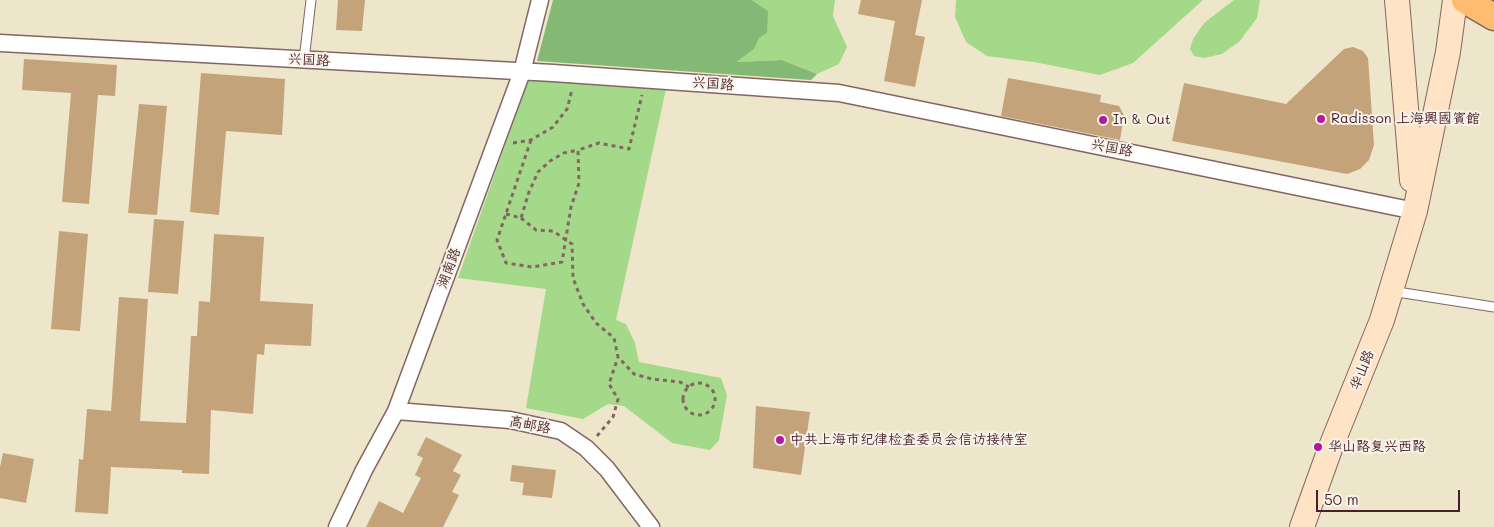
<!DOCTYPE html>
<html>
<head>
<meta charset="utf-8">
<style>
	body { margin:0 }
	#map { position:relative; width:1494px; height:527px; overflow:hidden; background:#eee6cb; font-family:Mali,sans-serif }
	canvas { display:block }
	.scale { position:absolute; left:1316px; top:490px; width:144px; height:22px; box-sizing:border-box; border:2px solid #4a1f2b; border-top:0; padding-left:6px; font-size:15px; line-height:18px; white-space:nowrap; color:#4a1f2b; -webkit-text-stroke:4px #f7f3e8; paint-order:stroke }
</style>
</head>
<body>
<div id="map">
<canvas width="1494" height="527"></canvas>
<div class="scale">50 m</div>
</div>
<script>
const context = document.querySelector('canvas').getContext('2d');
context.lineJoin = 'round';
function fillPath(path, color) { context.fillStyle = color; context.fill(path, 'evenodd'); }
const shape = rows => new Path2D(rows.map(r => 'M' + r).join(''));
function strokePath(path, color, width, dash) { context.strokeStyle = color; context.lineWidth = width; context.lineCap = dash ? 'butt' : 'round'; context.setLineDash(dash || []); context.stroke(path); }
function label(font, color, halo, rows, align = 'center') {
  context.font = font + ' Mali,"LXGW WenKai TC",sans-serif'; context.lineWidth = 4; context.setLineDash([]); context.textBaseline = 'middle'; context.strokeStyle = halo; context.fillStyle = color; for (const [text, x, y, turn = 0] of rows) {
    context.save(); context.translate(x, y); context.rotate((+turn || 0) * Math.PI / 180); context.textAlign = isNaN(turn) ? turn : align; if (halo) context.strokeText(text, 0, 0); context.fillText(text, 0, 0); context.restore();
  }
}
const green = shape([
	[752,0,835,0,833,16,847,47,839,64,817,74,782,60,735,62,754,49,768,11],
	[956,0,1203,0,1133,63,1100,75,1034,62,987,56,966,42,955,17],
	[1234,0,1260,0,1257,18,1240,41,1222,54,1204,58,1194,56,1190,49,1193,39,1204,23],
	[528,80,666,89,616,320,626,324,635,343,639,362,721,378,727,395,719,440,710,450,672,443,624,406,608,404,583,419,526,408,546,289,458,278]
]);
const forest = shape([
	[553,0,752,0,768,11,767,33,759,38,754,49,736,62,782,60,817,74,811,80,537,61]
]);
const building = shape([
	[338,0,365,0,362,31,336,30],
	[861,0,922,0,915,35,925,37,915,87,884,81,895,21,858,14],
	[1353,47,1363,51,1368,58,1374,145,1369,160,1360,169,1347,174,1172,141,1184,83,1286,104,1344,49],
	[24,59,117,65,115,96,98,95,89,204,62,202,71,93,22,90],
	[201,73,285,79,282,135,226,131,219,215,190,212],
	[1008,78,1101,95,1100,102,1119,106,1124,115,1120,140,1001,116],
	[139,104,167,106,157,215,128,213],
	[154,219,184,221,178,294,148,292],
	[59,231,88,234,80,331,51,329],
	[214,234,264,237,260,301,313,304,311,346,265,344,264,355,257,354,253,414,211,410,209,474,182,473,182,470,111,467,108,514,75,512,79,459,83,460,87,409,111,411,119,297,148,299,140,421,186,423,191,336,197,336,199,301,210,302],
	[756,406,810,412,801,475,753,468],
	[426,437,462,455,453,471,461,475,452,492,459,495,443,527,366,527,379,501,403,513,421,478,415,475,423,458,417,455],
	[3,453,34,459,26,503,0,498,0,467],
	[512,465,556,470,552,498,522,495,524,483,510,481]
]);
const path = shape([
	[531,140,497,240,506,263,532,267,562,262,571,207,579,183,578,150,599,143,629,149,642,95],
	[513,143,531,140,553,127,567,109,572,90],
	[506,214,521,218,529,192,538,172,550,161,564,153,578,150],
	[521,218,536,230,553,231,572,244,573,278,583,304,596,323,614,338,618,357,634,374,652,379,680,382,689,387],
	'683 399a16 16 0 1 1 32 0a16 16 0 1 1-32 0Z',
	[597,436,613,417,618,399,609,384,618,357]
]);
const lane = shape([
	[304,60,311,0],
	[1391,291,1494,307]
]);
const street = shape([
	[0,43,553,73,839,93,1415,211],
	[396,411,510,420,561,431,586,448,607,469,651,527],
	[337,527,364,470,396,411,522,72,540,0]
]);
const secondary = shape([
	[1397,0,1412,180],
	[1302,527,1330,449,1382,320,1415,211,1448,52,1455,0]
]);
const primary = shape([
	[1465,0,1494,17]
]);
const markers = [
	[1321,119,5,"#b5179e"],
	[1103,120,5,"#b5179e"],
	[780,440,5,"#b5179e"],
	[1318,447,5,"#b5179e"]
];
const streetNames = [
	["兴国路",309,60,3],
	["兴国路",713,84,4],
	["兴国路",1112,148,11],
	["湖南路",449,268,-70],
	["华山路",1362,370,-68],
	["高邮路",530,425,11]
];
const poiNames = [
	["Radisson 上海興國賓館",1331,119],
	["In & Out",1113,120],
	["中共上海市纪律检查委员会信访接待室",790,440],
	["华山路复兴西路",1328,447]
];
fillPath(green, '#a4d989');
fillPath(forest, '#83b975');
fillPath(building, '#c4a27a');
strokePath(lane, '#836563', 11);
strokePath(street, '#836563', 19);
strokePath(secondary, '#836563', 26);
strokePath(primary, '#836563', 29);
strokePath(path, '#836563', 3, [4, 4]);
strokePath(lane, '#fff', 9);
strokePath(street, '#fff', 16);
strokePath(secondary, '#fee4c5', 24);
strokePath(primary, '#fdbc6f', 26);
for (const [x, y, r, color] of markers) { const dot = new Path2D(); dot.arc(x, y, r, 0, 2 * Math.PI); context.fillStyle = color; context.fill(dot); strokePath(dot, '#f7f3e8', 2); }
label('14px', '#4a1f2b', '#f7f3e8', streetNames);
label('14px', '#4a1f2b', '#f7f3e8', poiNames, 'left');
</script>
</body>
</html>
